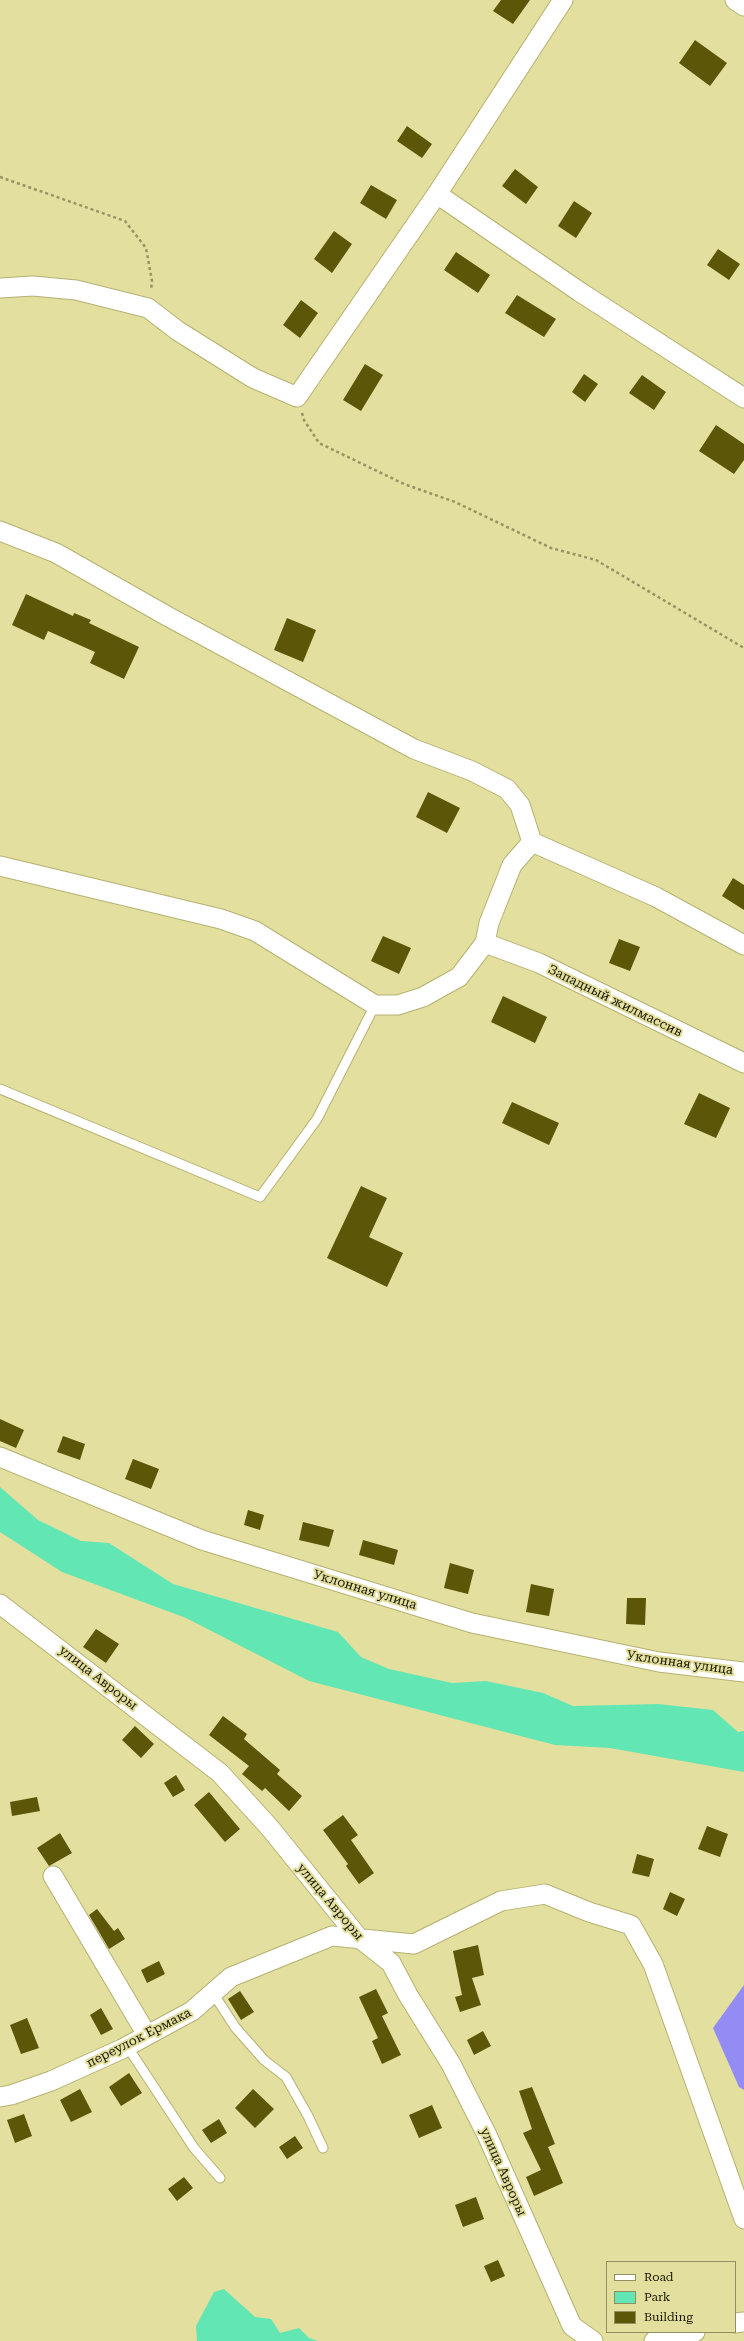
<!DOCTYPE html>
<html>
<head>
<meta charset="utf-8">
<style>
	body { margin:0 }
	#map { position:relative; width:744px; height:2341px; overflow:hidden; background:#e3df9e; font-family:"Roboto Serif",serif }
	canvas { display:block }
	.legend { position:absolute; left:606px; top:2261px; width:130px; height:72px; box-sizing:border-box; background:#e3df9e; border:1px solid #918e5f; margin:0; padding:5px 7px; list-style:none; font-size:12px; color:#171500 }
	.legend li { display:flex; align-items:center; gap:8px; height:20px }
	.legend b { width:20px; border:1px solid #918e5f }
</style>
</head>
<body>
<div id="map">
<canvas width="744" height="2341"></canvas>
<ul class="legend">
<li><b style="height:5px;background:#fff"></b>Road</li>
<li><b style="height:11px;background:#62e7b4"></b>Park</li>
<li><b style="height:11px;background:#5c5609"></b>Building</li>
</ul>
</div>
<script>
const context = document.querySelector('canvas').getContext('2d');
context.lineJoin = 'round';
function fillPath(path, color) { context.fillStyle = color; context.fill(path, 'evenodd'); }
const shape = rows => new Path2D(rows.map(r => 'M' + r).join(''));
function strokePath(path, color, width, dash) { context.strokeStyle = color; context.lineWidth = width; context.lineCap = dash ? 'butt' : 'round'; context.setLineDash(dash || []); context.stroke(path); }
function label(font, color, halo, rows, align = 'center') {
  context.font = font + ' "Roboto Serif",serif'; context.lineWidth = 4; context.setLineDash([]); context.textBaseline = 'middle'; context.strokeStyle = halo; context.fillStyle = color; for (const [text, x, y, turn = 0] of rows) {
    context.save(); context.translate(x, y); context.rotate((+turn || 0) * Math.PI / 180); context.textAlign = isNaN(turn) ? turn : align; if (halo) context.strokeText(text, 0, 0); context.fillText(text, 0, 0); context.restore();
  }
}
const green = shape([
	[0,1487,38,1520,81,1541,109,1543,173,1584,338,1632,361,1657,389,1669,452,1683,486,1681,543,1693,573,1706,658,1704,713,1710,738,1732,744,1731,744,1772,610,1748,555,1745,309,1681,186,1618,62,1572,0,1532],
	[224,2289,255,2317,271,2319,280,2333,299,2328,309,2338,318,2341,197,2341,196,2326,214,2292]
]);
const water = shape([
	[744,1985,744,2090,739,2087,713,2028]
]);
const building = shape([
	[501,0,530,0,513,24,493,11],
	[695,40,727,63,710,86,679,63],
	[407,126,432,144,422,158,397,141],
	[515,169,538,187,526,204,502,186],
	[371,185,397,200,386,219,360,203],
	[574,201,592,213,576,238,558,226],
	[334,231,352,244,332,273,314,259],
	[718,249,740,264,729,280,707,265],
	[456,252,490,275,478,293,444,270],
	[517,295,556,319,544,337,505,313],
	[301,300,318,313,300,338,283,325],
	[365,364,383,375,361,411,343,400],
	[584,374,598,384,585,402,572,392],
	[642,375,666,392,654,410,629,393],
	[716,425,744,444,744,460,734,474,699,451],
	[26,594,73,616,74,613,91,620,89,623,139,647,124,679,90,663,95,652,48,631,44,640,12,625],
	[287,618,316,630,303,662,274,650],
	[428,792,460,808,447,833,416,817],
	[733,878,744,885,744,910,722,896],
	[383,936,411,948,399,974,371,961],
	[619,939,640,947,630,971,609,963],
	[503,996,547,1017,535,1043,491,1022],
	[699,1093,730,1108,716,1138,684,1124],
	[512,1102,559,1123,549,1145,502,1123],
	[361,1186,387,1198,369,1237,403,1253,387,1287,327,1258],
	[0,1419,24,1430,16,1448,0,1441],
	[63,1436,85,1444,80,1460,57,1452],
	[133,1459,159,1469,151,1489,125,1479],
	[248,1510,264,1515,260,1530,244,1525],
	[303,1522,334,1530,329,1547,299,1540],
	[363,1540,398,1550,394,1565,359,1555],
	[450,1563,474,1570,468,1594,444,1588],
	[531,1584,554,1589,549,1616,526,1612],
	[627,1598,646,1598,645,1625,626,1624],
	[96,1629,119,1644,106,1663,83,1647],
	[223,1716,247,1734,244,1739,280,1770,277,1774,302,1796,289,1811,265,1788,262,1791,242,1774,249,1766,209,1735],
	[135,1726,154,1744,141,1758,122,1740],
	[176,1775,185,1790,173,1797,164,1783],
	[209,1792,240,1829,225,1842,194,1805],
	[37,1797,40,1811,12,1816,10,1802],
	[343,1815,358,1835,351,1840,374,1873,359,1884,346,1866,348,1864,323,1830],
	[707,1826,728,1834,720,1857,698,1849],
	[60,1833,72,1853,49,1866,37,1848],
	[637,1854,654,1859,649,1877,632,1873],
	[670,1892,685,1899,677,1916,663,1909],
	[97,1909,114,1931,118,1928,125,1939,109,1949,89,1915],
	[478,1945,484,1975,472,1978,481,2005,460,2012,455,1997,462,1995,453,1951],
	[159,1961,165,1974,147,1983,141,1970],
	[376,1989,388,2013,382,2016,401,2055,382,2064,372,2041,378,2038,359,1997],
	[240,1991,254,2012,241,2020,228,1999],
	[101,2008,113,2029,101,2035,90,2015],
	[27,2018,39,2048,21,2054,10,2025],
	[483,2031,491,2046,474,2055,467,2040],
	[129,2073,142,2093,121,2106,109,2087],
	[532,2087,555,2144,548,2147,563,2183,534,2196,526,2177,541,2170,523,2133,532,2129,519,2091],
	[80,2089,92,2112,71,2122,60,2100],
	[253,2089,274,2109,255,2128,235,2108],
	[432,2105,442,2128,419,2138,409,2115],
	[24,2114,32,2136,15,2143,7,2120],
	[219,2119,227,2133,211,2143,202,2130],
	[295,2136,303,2148,287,2159,279,2147],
	[184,2177,193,2188,177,2201,168,2189],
	[476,2197,484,2219,463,2227,455,2205],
	[498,2260,505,2276,491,2282,484,2266]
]);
const path = shape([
	[0,177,125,221,146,248,152,281,151,290],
	[302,413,304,420,319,443,404,484,455,502,551,548,596,560,744,648]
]);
const lane = shape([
	[0,1089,260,1197,317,1119,375,1005],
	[213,1993,235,2027,264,2060,286,2077,308,2116,323,2148],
	[127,2046,194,2148,220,2178]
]);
const street = shape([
	[735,0,744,6],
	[437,194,580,292,744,398],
	[0,288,33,286,76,290,148,308,178,331,253,378,297,397,437,194,563,0],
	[0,531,56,553,167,616,414,749,472,771,507,789,520,805,532,842,512,865,489,923,485,943,459,977,423,997,398,1005,375,1005,255,931,221,919,0,866],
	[532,842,656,897,744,945],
	[485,943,539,963,744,1063],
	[0,1457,202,1540,472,1623,659,1662,744,1672],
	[0,1604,220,1773,270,1828,358,1937,391,1963,408,1995,451,2064,487,2135,572,2326,593,2341],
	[53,1876,147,2035],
	[0,2097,11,2095,51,2081,122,2049,192,2011,231,1977,332,1936,414,1944,501,1901,545,1894,589,1912,631,1925,653,1964,744,2219],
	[735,2323,744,2322],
	[654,2341,695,2332]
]);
const streetNames = [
	["Западный жилмассив",615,1001,26],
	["Уклонная улица",365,1590,17],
	["Уклонная улица",680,1663,8],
	["улица Авроры",98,1678,38],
	["улица Авроры",330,1902,50],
	["переулок Ермака",139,2038,-27],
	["улица Авроры",503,2172,66]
];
fillPath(green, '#62e7b4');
fillPath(water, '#938cf5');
fillPath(building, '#5c5609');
strokePath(lane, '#b5b172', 11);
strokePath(street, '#b5b172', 21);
strokePath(path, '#979363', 2.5, [3, 3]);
strokePath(lane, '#fff', 9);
strokePath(street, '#fff', 19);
label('13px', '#171500', '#e3df9e', streetNames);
</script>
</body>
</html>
